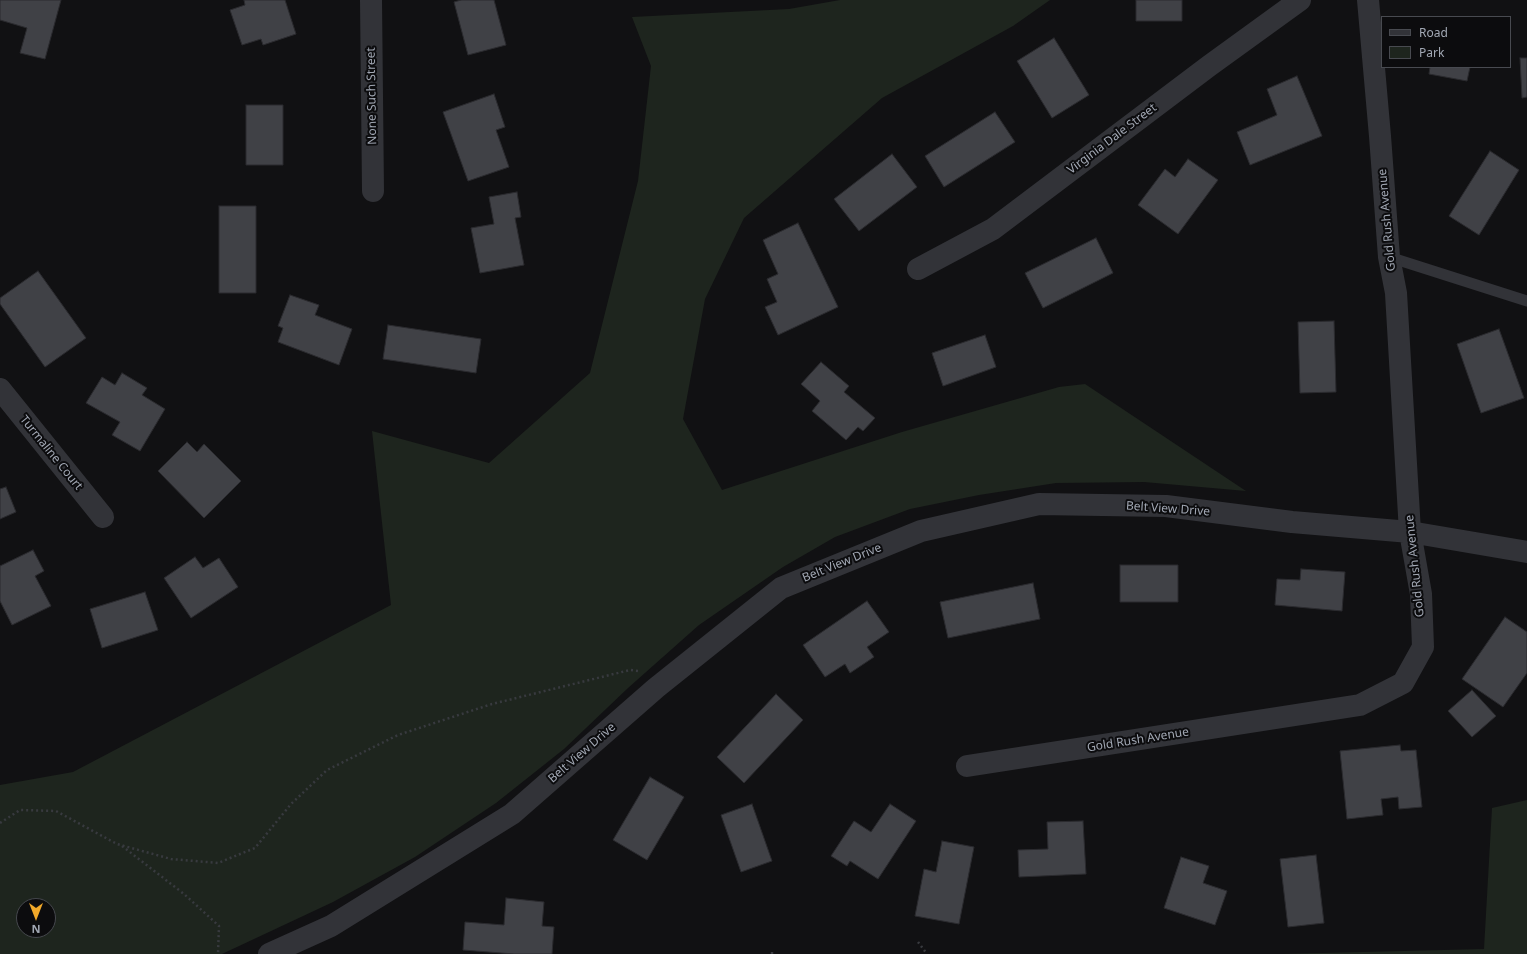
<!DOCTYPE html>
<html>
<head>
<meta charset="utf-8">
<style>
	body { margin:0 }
	#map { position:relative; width:1527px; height:954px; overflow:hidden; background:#111113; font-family:"Noto Sans",sans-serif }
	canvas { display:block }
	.legend { position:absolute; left:1381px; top:16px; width:130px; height:52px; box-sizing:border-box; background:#0c0c0e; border:1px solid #484a50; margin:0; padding:5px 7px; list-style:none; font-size:12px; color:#a2a8b4 }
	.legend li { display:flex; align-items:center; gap:8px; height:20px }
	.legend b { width:20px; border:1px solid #484a50 }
	.north { position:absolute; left:16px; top:898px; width:40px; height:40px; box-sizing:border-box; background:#0c0c0e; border:1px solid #484a50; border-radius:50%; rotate:180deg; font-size:11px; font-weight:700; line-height:16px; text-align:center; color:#a2a8b4 }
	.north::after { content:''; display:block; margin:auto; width:14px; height:18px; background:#f2a92a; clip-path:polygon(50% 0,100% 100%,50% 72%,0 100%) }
</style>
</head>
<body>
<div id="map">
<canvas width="1527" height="954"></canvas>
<ul class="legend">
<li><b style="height:5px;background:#323338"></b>Road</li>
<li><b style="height:11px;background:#1e251e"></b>Park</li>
</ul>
<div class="north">N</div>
</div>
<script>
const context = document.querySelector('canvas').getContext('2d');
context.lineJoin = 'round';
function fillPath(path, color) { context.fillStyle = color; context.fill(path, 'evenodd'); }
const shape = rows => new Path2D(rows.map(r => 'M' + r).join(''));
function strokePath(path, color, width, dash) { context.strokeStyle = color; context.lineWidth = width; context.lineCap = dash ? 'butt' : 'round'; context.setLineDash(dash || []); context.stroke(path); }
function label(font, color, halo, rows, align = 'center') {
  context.font = font + ' "Noto Sans",sans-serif'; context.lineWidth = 4; context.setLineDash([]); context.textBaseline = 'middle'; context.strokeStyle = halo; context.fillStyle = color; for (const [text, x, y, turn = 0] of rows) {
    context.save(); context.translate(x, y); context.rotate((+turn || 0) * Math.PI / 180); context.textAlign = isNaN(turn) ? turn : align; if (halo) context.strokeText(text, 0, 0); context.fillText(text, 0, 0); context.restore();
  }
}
const green = shape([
	[840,0,1050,0,1013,26,882,98,744,218,705,299,683,419,722,490,902,432,1059,387,1085,384,1246,491,1144,482,1056,483,979,495,910,509,835,537,783,567,699,625,628,688,564,749,496,803,415,857,333,902,222,954,0,954,0,785,73,772,391,605,372,431,489,463,590,373,638,181,651,66,632,17,789,9],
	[24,906,48,906,48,930,24,930],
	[1527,800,1527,954,1281,954,1484,949,1492,808]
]);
const building = shape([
	[0,0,61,0,45,59,20,53,27,28,0,20,0,0],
	[244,0,285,0,296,34,263,45,261,39,242,45,230,10,245,5,244,0],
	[461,0,494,0,506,45,468,55,454,2,461,0],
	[1136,0,1182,0,1182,21,1136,21,1136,0],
	[1054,38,1089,95,1052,118,1017,61,1054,38],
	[1520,58,1527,58,1527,97,1522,98,1520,58],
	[1430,67,1470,67,1467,81,1429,74,1430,67],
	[1297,76,1322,136,1250,165,1237,132,1277,115,1267,89,1297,76],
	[494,94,505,127,496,130,509,167,468,181,443,112,494,94],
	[246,105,283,105,283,165,246,165,246,105],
	[995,112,1015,142,944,187,925,156,995,112],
	[1490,151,1519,170,1479,235,1449,216,1490,151],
	[892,154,917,187,859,231,834,199,892,154],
	[1188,159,1218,180,1178,234,1138,205,1165,169,1175,177,1188,159],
	[517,192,521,217,515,218,524,265,480,273,471,228,494,224,489,197,517,192],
	[219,206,256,206,256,293,219,293,219,206],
	[798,223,838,307,778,335,765,307,777,302,767,279,778,274,763,240,798,223],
	[1096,238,1113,273,1043,308,1025,273,1096,238],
	[38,271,86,338,45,367,0,304,0,298,38,271],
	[290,295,319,305,315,315,352,329,339,365,278,342,283,328,278,326,290,295],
	[1334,321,1336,392,1300,393,1298,322,1334,321],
	[388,325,481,339,476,373,383,359,388,325],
	[1499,329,1524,398,1481,413,1457,344,1499,329],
	[985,335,996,367,943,386,932,353,985,335],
	[821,362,849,386,844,392,875,418,863,431,858,427,846,440,812,411,820,401,801,384,821,362],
	[122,373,147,388,142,395,165,409,140,451,112,435,120,422,86,403,102,377,115,385,122,373],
	[187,442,197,452,204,444,241,481,204,518,158,471,187,442],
	[6,487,16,512,0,519,0,489,6,487],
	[33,550,44,571,35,576,51,606,12,625,0,601,0,566,33,550],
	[195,557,203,568,219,558,238,587,191,618,164,578,195,557],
	[1120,565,1178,565,1178,602,1120,602,1120,565],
	[1301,569,1345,572,1342,611,1275,605,1277,579,1300,580,1301,569],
	[1033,583,1040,619,948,638,940,602,1033,583],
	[145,592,158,630,102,648,90,609,145,592],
	[867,601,889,632,867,647,874,657,850,673,845,664,825,677,803,645,867,601],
	[1505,617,1527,632,1527,673,1503,707,1462,679,1505,617],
	[1472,690,1496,716,1472,737,1448,711,1472,690],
	[776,694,803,720,744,783,717,757,776,694],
	[1400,745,1401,751,1416,750,1422,807,1399,809,1398,797,1381,799,1383,815,1347,819,1340,751,1400,745],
	[650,777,684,797,647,860,613,840,650,777],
	[752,804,772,861,741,872,721,815,752,804],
	[890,804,916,821,878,879,850,861,847,866,831,856,854,821,871,832,890,804],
	[1083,821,1086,874,1019,877,1018,850,1048,849,1047,822,1083,821],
	[942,841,974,847,959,924,915,916,924,869,936,872,942,841],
	[1316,855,1324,923,1288,927,1280,859,1316,855],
	[1181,857,1209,866,1203,883,1227,891,1215,925,1164,908,1181,857],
	[506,898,544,902,542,926,554,927,552,954,514,954,463,950,465,922,504,925,506,898]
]);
const path = shape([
	[0,823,20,810,56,811,117,844,171,859,218,863,255,848,291,804,327,770,398,735,492,704,630,670,639,671],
	[122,846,184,894,219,926,218,954],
	[918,942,927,954],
	[772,954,772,952]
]);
const lane = shape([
	[1389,257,1527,301]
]);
const street = shape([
	[371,0,373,191],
	[918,269,993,229,1209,66,1300,0],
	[0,389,103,517],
	[967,766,1360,705,1403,683,1423,647,1421,594,1410,532,1396,293,1389,257,1380,136,1368,0],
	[269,954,331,926,512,814,656,688,781,588,921,531,1039,504,1166,506,1292,522,1410,532,1527,552]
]);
const streetNames = [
	["None Such Street",372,96,-91],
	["Virginia Dale Street",1112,139,-37],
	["Gold Rush Avenue",1387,220,-95],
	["Turmaline Court",51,453,51],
	["Belt View Drive",1168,509,4],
	["Belt View Drive",842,563,-22],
	["Gold Rush Avenue",1415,566,-96],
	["Gold Rush Avenue",1138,740,-9],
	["Belt View Drive",582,753,-41]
];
fillPath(green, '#1e251e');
fillPath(building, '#404146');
strokePath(building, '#2b2b2f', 1);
strokePath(path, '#383a3f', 2.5, [2, 3]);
strokePath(lane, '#323338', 11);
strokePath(street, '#323338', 22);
label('12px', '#a2a8b4', '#0c0c0e', streetNames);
</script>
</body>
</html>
